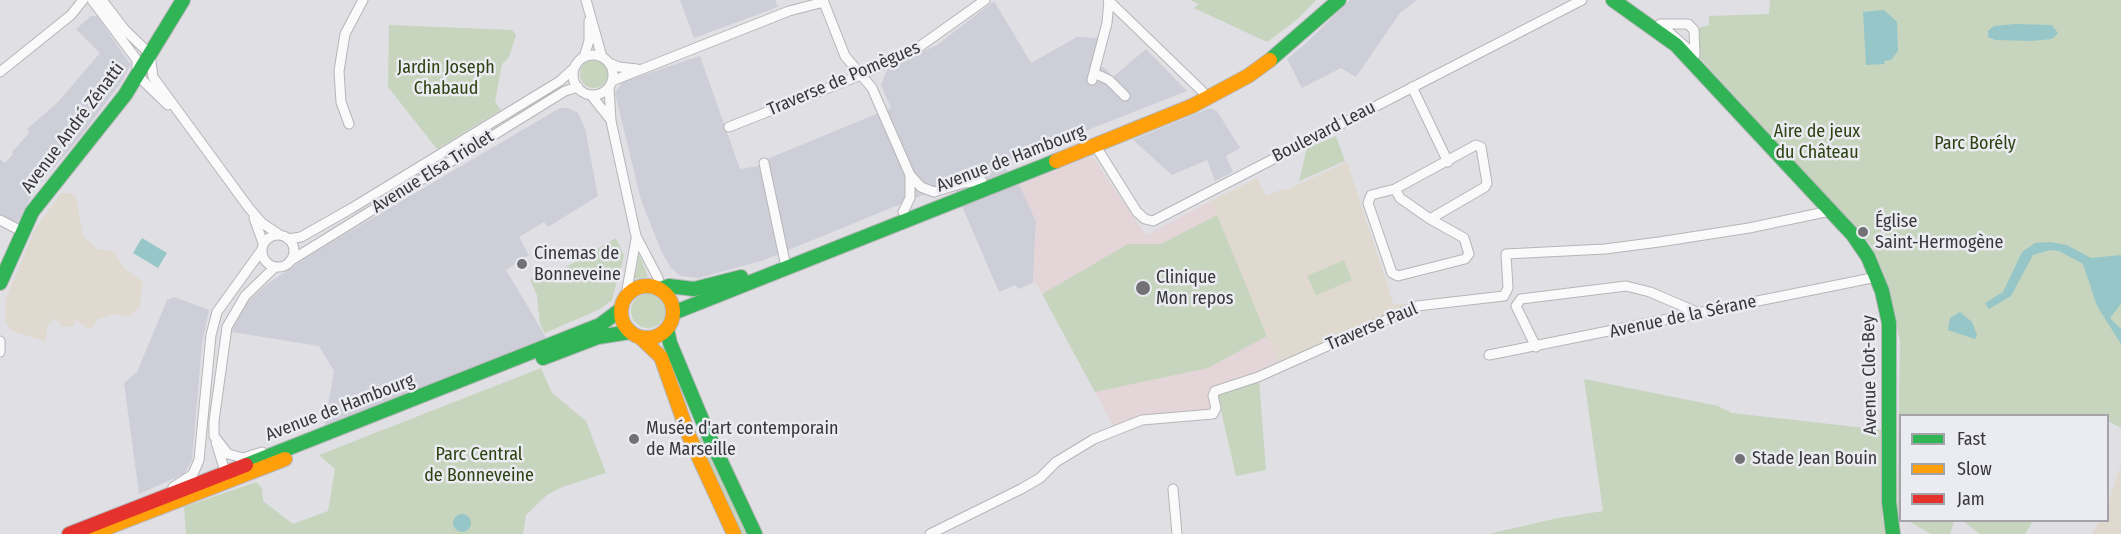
<!DOCTYPE html>
<html>
<head>
<meta charset="utf-8">
<style>
	body { margin:0 }
	#map { position:relative; width:2121px; height:534px; overflow:hidden; background:#dfdfe4; font-family:"Fira Sans Condensed",sans-serif }
	canvas { display:block }
	.legend { position:absolute; left:1899px; top:414px; width:210px; height:108px; box-sizing:border-box; background:#ebebf2; border:2px solid #a3a3a9; margin:0; padding:8px 10px; list-style:none; font-size:18px; color:#38383b }
	.legend li { display:flex; align-items:center; gap:12px; height:30px }
	.legend b { width:30px; border:2px solid #a3a3a9 }
</style>
</head>
<body>
<div id="map">
<canvas width="2121" height="534"></canvas>
<ul class="legend">
<li><b style="height:8px;background:#30b455"></b>Fast</li>
<li><b style="height:8px;background:#ff9f0a"></b>Slow</li>
<li><b style="height:8px;background:#e5322d"></b>Jam</li>
</ul>
</div>
<script>
const context = document.querySelector('canvas').getContext('2d');
context.lineJoin = 'round';
function fillPath(path, color) { context.fillStyle = color; context.fill(path, 'evenodd'); }
const shape = rows => new Path2D(rows.map(r => 'M' + r).join(''));
function strokePath(path, color, width, dash) { context.strokeStyle = color; context.lineWidth = width; context.lineCap = dash ? 'butt' : 'round'; context.setLineDash(dash || []); context.stroke(path); }
function label(font, color, halo, rows, align = 'center') {
  context.font = font + ' "Fira Sans Condensed",sans-serif'; context.lineWidth = 5; context.setLineDash([]); context.textBaseline = 'middle'; context.strokeStyle = halo; context.fillStyle = color; for (const [text, x, y, turn = 0] of rows) {
    context.save(); context.translate(x, y); context.rotate((+turn || 0) * Math.PI / 180); context.textAlign = isNaN(turn) ? turn : align; if (halo) context.strokeText(text, 0, 0); context.fillText(text, 0, 0); context.restore();
  }
}
const built = shape([
	[680,0,775,0,778,7,694,38],
	[1350,0,1417,0,1400,13,1356,77,1341,68,1302,88,1287,59,1304,45],
	[994,1,1031,63,1077,37,1100,38,1094,64,1105,68,1113,77,1146,49,1187,91,1001,164,1019,184,1036,221,1033,283,1018,289,1015,285,999,292,952,183,764,260,699,278,680,276,671,268,662,253,641,200,615,93,622,82,700,56,740,169,759,166,767,159,891,108,881,85,888,67,937,45],
	[91,16,97,16,131,65,120,84,78,140,35,189,18,222,11,222,0,216,0,159,5,163,13,154,12,152,29,133,27,129,58,102,100,53,76,29],
	[560,108,568,108,578,113,585,128,598,196,548,227,544,222,519,237,529,255,506,270,550,344,324,428,334,371,319,346,232,332,236,319,247,302,267,284,318,250],
	[1210,108,1217,111,1240,148,1226,156,1233,172,1215,181,1207,160,1172,175,1133,140],
	[174,297,209,310,202,344,192,460,184,474,139,494,124,383,137,372,167,300]
]);
const education = shape([
	[1347,162,1394,305,1405,303,1406,310,1279,365,1211,201,1257,178,1266,196,1285,188,1286,190],
	[61,193,71,193,76,198,83,235,97,249,114,252,125,269,143,282,140,307,129,316,114,314,97,319,91,330,75,320,73,327,61,326,56,318,47,325,46,342,10,330,5,320,6,298,35,229],
	[2121,464,2121,534,2092,534,2099,521,2108,520,2108,503]
]);
const medical = shape([
	[1092,156,1146,235,1211,201,1279,365,1214,410,1115,430,1054,314,1036,283,1033,283,1036,221,1019,184]
]);
const green = shape([
	[1190,0,1316,0,1299,18,1267,42,1194,8,1199,4],
	[1770,0,2121,0,2121,428,2108,421,2108,416,2093,414,1900,416,1900,517,1897,515,1900,341,1885,277,1872,246,1699,57,1698,28,1709,25,1709,16,1769,14],
	[389,25,512,30,516,35,509,57,502,64,495,102,501,110,437,149,388,87],
	'580 74a14 14 0 1 1 28 0a14 14 0 1 1-28 0Z',
	[1336,136,1345,161,1299,181,1307,148],
	[1217,215,1267,336,1208,368,1095,392,1042,294,1128,244,1161,244],
	[616,238,624,256,612,300,600,309,545,333,540,324,537,295,530,280,541,274,549,277],
	[639,254,648,277,634,279,637,267],
	[1344,260,1352,280,1316,295,1307,276],
	'631 311a17 17 0 1 1 34 0a17 17 0 1 1-34 0Z',
	[541,368,552,393,586,421,606,473,562,487,547,495,526,515,523,534,186,534,184,507,256,482,262,488,263,501,293,524,328,511,335,469,319,455],
	[1259,379,1266,470,1236,476,1217,393],
	[1584,379,1718,406,1732,413,1883,430,1882,517,1886,534,1488,534,1558,518,1603,511],
	[705,436,752,534,738,534,694,441],
	[1908,521,1954,521,1950,534,1931,534],
	[1963,521,2033,520,2033,521,2025,534,1980,534]
]);
const water = shape([
	[1884,10,1897,22,1898,51,1891,60,1884,61,1885,64,1866,65,1863,12],
	[2015,24,2052,25,2058,33,2052,39,2031,41,1995,40,1988,37,1988,31,1994,26],
	[142,238,167,253,158,268,133,253],
	[2050,242,2067,245,2091,258,2121,255,2121,304,2110,318,2121,329,2121,344,2097,306,2083,264,2059,251,2050,250,2033,255,2011,296,1989,309,1985,303,2003,292,2022,252,2035,243],
	[1960,312,1972,322,1977,335,1975,339,1948,330,1950,318],
	'453 523a9 9 0 1 1 18 0a9 9 0 1 1-18 0Z'
]);
const street = shape([
	[92,0,137,60,137,75,168,105],
	[102,0,125,30,150,54,153,77,249,208,262,223,280,235],
	[586,0,602,57],
	[823,0,845,56,872,88,910,175,910,198,903,212],
	[1108,0,1203,92],
	[1660,24,1688,24,1694,30,1695,55,1660,24],
	'573 75a20 20 0 1 1 40 0a20 20 0 1 1-40 0Z',
	[584,57,589,41,589,21],
	[609,63,619,67,637,69],
	[0,72,71,15,83,0],
	[1094,73,1109,80,1125,96],
	[1092,80,1107,23,1109,0],
	[612,81,789,11,824,2],
	[609,87,611,121,636,236,658,278,660,289],
	[1412,87,1448,162],
	[591,95,610,119],
	[349,124,341,102,339,71,345,34,363,0],
	[729,127,861,75,919,47,985,0],
	[1095,145,1137,212,1145,219,1153,221,1582,0],
	[764,163,785,262],
	[911,176,921,187,934,192,963,183,982,181],
	[1395,189,1371,195,1368,203,1392,273,1398,276,1465,259,1469,254,1464,238,1430,219,1400,198,1395,189,1476,145,1481,147,1487,183,1485,187,1430,219],
	[254,218,263,243],
	[0,220,23,232],
	'262 251a16 16 0 1 1 32 0a16 16 0 1 1-32 0Z',
	[288,239,301,237,352,208,560,81,574,68],
	[290,261,565,91,578,87],
	[626,295,636,239],
	[0,341,0,352],
	[1536,347,1516,306,1521,299,1626,286,1650,292,1699,313],
	[1489,355,1877,277],
	[216,442,224,468,221,478],
	[262,452,243,458,228,454,214,436,214,421,227,327,245,296,275,267],
	[173,487,193,474,199,460,211,335,217,312,261,251],
	[1173,489,1177,534],
	[930,534,1021,489,1040,478,1056,462,1094,439,1142,420,1213,414,1216,408,1213,396,1215,391,1258,377,1417,306,1504,296,1508,288,1506,254,1605,249,1659,242,1749,228,1830,211]
]);
const fast = shape([
	[1613,0,1676,45,1853,235,1868,257,1882,291,1889,323,1889,502,1893,534],
	[1270,60,1339,0],
	[0,283,32,212,125,95,183,0],
	[660,289,669,286,694,289,741,277],
	[673,313,1056,161],
	[667,329,670,343,708,434,755,534],
	[543,358,598,337,630,332],
	[246,465,600,325,620,310]
]);
const slow = shape([
	[1056,161,1192,106,1248,76,1270,60],
	'621 312a26 26 0 1 1 52 0a26 26 0 1 1-52 0Z',
	[641,338,661,357,689,436,734,534],
	[91,534,285,459]
]);
const jam = shape([
	[69,534,246,465]
]);
const markers = [
	[1863,232,6,"#727276"],
	[522,264,6,"#727276"],
	[1143,288,8,"#727276"],
	[634,439,6,"#727276"],
	[1740,459,6,"#727276"]
];
const parkNames = [
	["Jardin Joseph",446,68],
	["Chabaud",446,89],
	["Aire de jeux",1817,132],
	["du Château",1817,153],
	["Parc Borély",1975,144],
	["Parc Central",479,455],
	["de Bonneveine",479,476]
];
const streetNames = [
	["Traverse de Pomègues",844,79,-23],
	["Avenue André Zénatti",73,128,-53],
	["Boulevard Leau",1324,132,-27],
	["Avenue de Hambourg",1011,159,-21],
	["Avenue Elsa Triolet",433,172,-32],
	["Avenue de la Sérane",1683,317,-12],
	["Traverse Paul",1372,327,-23],
	["Avenue Clot-Bey",1870,375,-91],
	["Avenue de Hambourg",340,408,-21]
];
const poiNames = [
	["Église",1875,222],
	["Saint-Hermogène",1875,243],
	["Cinemas de",534,254],
	["Bonneveine",534,275],
	["Clinique",1156,278],
	["Mon repos",1156,299],
	["Musée d'art contemporain",646,429],
	["de Marseille",646,450],
	["Stade Jean Bouin",1752,459]
];
fillPath(built, '#ceced8');
fillPath(education, '#e0d9d0');
fillPath(medical, '#e4d6d8');
fillPath(green, '#c7d5be');
fillPath(water, '#96c6c7');
strokePath(street, '#b6b6b9', 11);
strokePath(fast, '#b6b6b9', 16);
strokePath(slow, '#b6b6b9', 16);
strokePath(jam, '#b6b6b9', 16);
strokePath(street, '#fafafb', 9);
strokePath(fast, '#30b455', 14);
strokePath(slow, '#ff9f0a', 14);
strokePath(jam, '#e5322d', 14);
for (const [x, y, r, color] of markers) { const dot = new Path2D(); dot.arc(x, y, r, 0, 2 * Math.PI); context.fillStyle = color; context.fill(dot); strokePath(dot, '#ebebf2', 2); }
label('18px', '#2c4210', '#ebebf2', parkNames);
label('18px', '#38383b', '#ebebf2', streetNames);
label('18px', '#38383b', '#ebebf2', poiNames, 'left');
</script>
</body>
</html>
